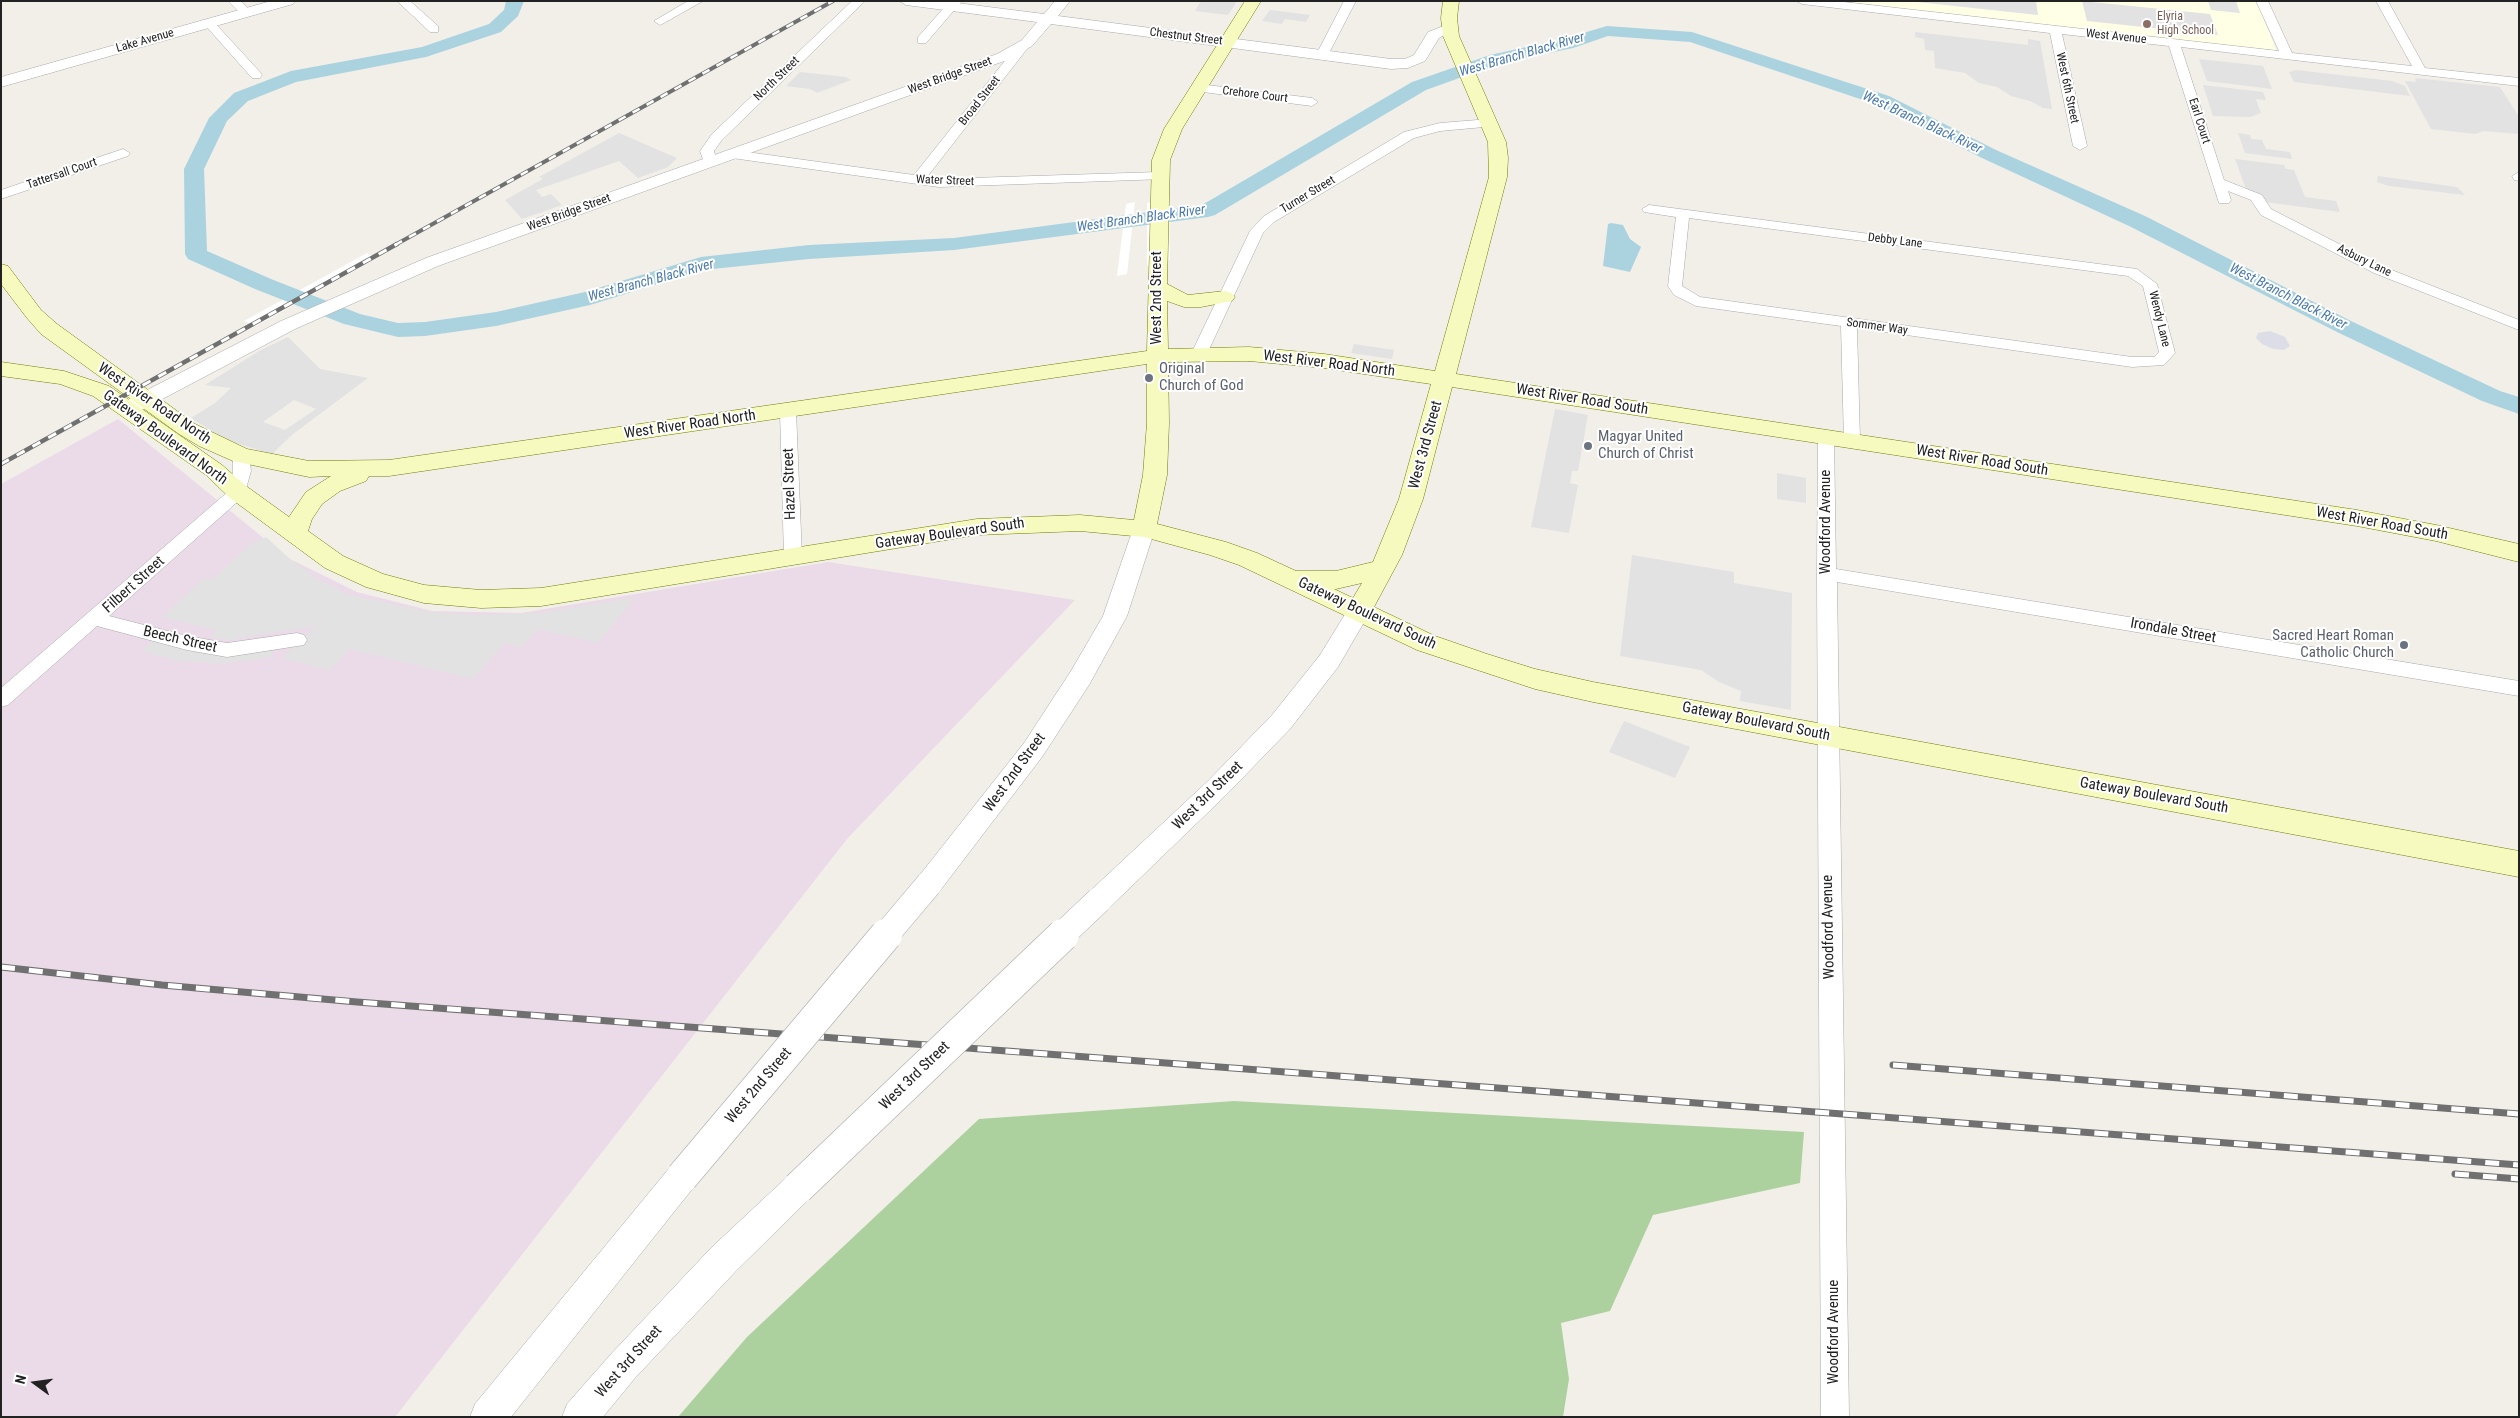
<!DOCTYPE html>
<html>
<head>
<meta charset="utf-8">
<style>
	body { margin:0 }
	#map { position:relative; width:2520px; height:1418px; overflow:hidden; background:#f2efe9; font-family:"Roboto Condensed",sans-serif }
	canvas { display:block }
	.frame { position:absolute; inset:0; border:2px solid #222; pointer-events:none }
	.north { position:absolute; left:10px; top:1358px; width:50px; height:50px; -webkit-text-stroke:4px #fff; paint-order:stroke; rotate:284deg; font-size:14px; font-weight:700; line-height:20px; text-align:center; color:#222 }
	.north::after { content:''; display:block; margin:auto; width:18px; height:22px; background:#222; clip-path:polygon(50% 0,100% 100%,50% 72%,0 100%) }
</style>
</head>
<body>
<div id="map">
<canvas width="2520" height="1418"></canvas>
<div class="frame"></div>
<div class="north">N</div>
</div>
<script>
const context = document.querySelector('canvas').getContext('2d');
context.lineJoin = 'round';
function fillPath(path, color) { context.fillStyle = color; context.fill(path, 'evenodd'); }
const shape = rows => new Path2D(rows.map(r => 'M' + r).join(''));
function strokePath(path, color, width, dash) { context.strokeStyle = color; context.lineWidth = width; context.lineCap = dash ? 'butt' : 'round'; context.setLineDash(dash || []); context.stroke(path); }
function label(font, color, halo, rows, align = 'center') {
  context.font = font + ' "Roboto Condensed",sans-serif'; context.lineWidth = 4; context.setLineDash([]); context.textBaseline = 'middle'; context.strokeStyle = halo; context.fillStyle = color; for (const [text, x, y, turn = 0] of rows) {
    context.save(); context.translate(x, y); context.rotate((+turn || 0) * Math.PI / 180); context.textAlign = isNaN(turn) ? turn : align; if (halo) context.strokeText(text, 0, 0); context.fillText(text, 0, 0); context.restore();
  }
}
const industrial = shape([
	[118,419,288,558,357,592,432,611,521,613,828,562,1075,600,847,839,395,1417,1,1417,1,484]
]);
const education = shape([
	[1852,1,2256,1,2276,49,2272,51,1855,4]
]);
const forest = shape([
	[1234,1101,1804,1132,1800,1183,1653,1215,1610,1311,1561,1323,1569,1379,1563,1417,678,1417,747,1337,979,1119]
]);
const parking = shape([
	[1201,1,1237,1,1228,15,1195,11],
	[1908,1,2036,1,2038,15],
	[2082,1,2210,14,2218,35,2087,21],
	[2208,1,2236,1,2240,13,2211,10],
	[1270,10,1310,15,1306,22,1285,19,1282,24,1262,21],
	[1915,32,2028,45,2028,39,2040,41,2052,109,2043,108,2030,101,2011,96,1997,87,1979,83,1965,73,1935,68,1934,51,1925,50,1924,39,1915,37],
	[2199,59,2263,66,2272,89,2207,81],
	[2296,70,2392,81,2405,86,2410,96,2294,82,2289,72],
	[800,72,846,77,851,80,817,93,810,89,786,86],
	[2415,78,2500,87,2519,117,2519,134,2484,131,2475,134,2431,129,2405,81,2416,82],
	[2203,85,2263,92,2266,100,2256,99,2261,113,2250,117,2213,116],
	[619,133,677,158,668,167,638,178,619,161,536,190,542,197,551,194,562,205,522,219,505,200,543,179,539,177],
	[2238,133,2250,135,2251,139,2262,140,2266,149,2290,152,2292,159,2245,153],
	[2235,159,2284,165,2286,169,2294,170,2305,197,2336,201,2340,212,2250,200],
	[2378,176,2457,187,2465,195,2389,186,2377,182],
	[288,337,320,369,368,378,293,434,272,454,226,440,191,418,215,403,231,388,205,385,259,351],
	[294,400,316,409,285,430,263,422],
	[1354,344,1394,350,1392,359,1351,353],
	[1555,409,1588,415,1578,471,1572,471,1570,483,1578,485,1569,533,1531,527],
	[1777,473,1806,478,1806,503,1777,499],
	[266,537,290,559,315,577,349,595,431,612,474,615,540,613,635,598,598,643,538,629,521,647,505,643,473,679,350,649,330,670,282,658,343,599,314,626,229,640,210,637,216,630,162,617,204,578,212,580,252,543],
	[1632,555,1734,572,1734,583,1792,593,1791,710,1740,701,1741,691,1719,682,1701,670,1620,656],
	[158,636,187,643,271,644,272,657,221,664,189,661,187,663,141,651],
	[1624,721,1690,747,1675,778,1609,752]
]);
const plaza = shape([
	[2270,331,2285,337,2290,346,2284,350,2273,349,2262,344,2256,338,2258,333]
]);
const water = shape([
	[1611,223,1623,225,1630,239,1641,247,1630,272,1603,266,1608,224]
]);
const pier = shape([
	[1169,197,1170,260,1147,266,1147,203],
	[1135,202,1127,274,1117,276,1126,204],
	[367,253,377,258,256,326,244,321]
]);
const river = shape([
	[506,1,524,1,518,16,501,32,426,57,296,82,248,101,227,121,204,169,207,251,271,279,360,314,398,323,425,322,496,312,585,292,701,257,809,245,954,238,1202,205,1412,82,1490,55,1563,39,1607,26,1692,32,1889,96,1996,150,2145,216,2353,322,2500,391,2519,397,2519,414,2482,401,2337,332,2129,226,1982,158,1875,104,1690,42,1608,36,1573,48,1501,63,1426,90,1215,215,1208,217,954,250,809,259,703,270,590,305,496,326,425,336,398,337,344,324,255,289,188,259,185,254,184,169,209,118,234,93,291,71,422,47,489,24,504,10,506,1]
]);
const minor = shape([
	[228,1,241,1,252,13,246,16,242,15,228,1],
	[397,1,410,1,438,26,438,32,430,32,397,1],
	[688,1,703,1,664,23,660,25,654,21,688,1],
	[852,1,865,1,722,140,714,151,717,162,715,165,705,165,700,151,712,134,852,1],
	[950,1,962,1,926,43,918,43,918,37,950,1],
	[1344,1,1356,1,1328,55,1326,58,1318,58,1316,55,1344,1],
	[1796,1,1835,1,2279,51,2256,1,2268,1,2292,53,2412,66,2376,1,2388,1,2425,68,2519,78,2519,86,2181,47,2224,180,2262,195,2271,209,2384,267,2519,320,2519,330,2374,273,2261,215,2251,200,2228,191,2231,200,2229,203,2219,203,2169,46,2062,34,2087,146,2080,150,2073,146,2050,33,1802,4,1796,1],
	[209,19,213,21,260,72,262,75,260,78,252,78,205,25,205,21,209,19],
	[1023,42,1029,46,1027,49,927,177,939,179,1159,172,1166,176,1164,179,939,187,732,158,725,154,732,150,914,175,1019,43,1023,42],
	[1199,84,1312,98,1318,102,1312,106,1195,91,1193,88,1195,85,1199,84],
	[1490,119,1495,120,1496,123,1495,126,1440,131,1414,138,1274,222,1263,233,1207,354,1205,357,1193,357,1191,354,1250,231,1264,216,1404,132,1440,123,1490,119],
	[123,149,130,153,128,156,1,199,1,190,123,149],
	[2519,172,2519,181,2514,180,2512,176,2519,172],
	[1649,205,2137,269,2157,284,2175,353,2164,365,2132,367,1857,328,1860,441,1858,445,1852,446,1846,445,1844,441,1841,326,1696,306,1674,295,1668,286,1676,217,1644,212,1642,209,1649,205],
	[1689,218,2128,276,2143,286,2159,352,2154,357,2132,357,1700,297,1682,286,1689,218],
	[788,406,794,407,796,411,802,557,799,561,793,563,787,561,784,557,780,411,782,407,788,406],
	[1826,432,1832,433,1834,437,1836,569,2519,681,2519,696,1837,582,1849,1417,1821,1417,1817,574,1818,437,1820,433,1826,432],
	[241,450,247,452,249,456,251,471,244,496,109,616,187,636,227,643,297,633,304,635,307,640,304,645,227,657,187,650,97,626,8,705,1,707,1,688,230,490,233,471,233,456,235,452,241,450]
]);
const tertiary = shape([
	[271,1,295,1,293,4,1,87,1,77,271,1],
	[899,1,941,1,1044,14,1055,1,1070,1,1058,16,1391,59,1405,59,1414,55,1428,32,1449,24,1456,28,1439,38,1425,61,1408,68,1391,69,1051,24,1032,46,1007,60,438,266,295,329,134,414,127,415,120,414,117,409,120,404,281,321,426,258,997,54,1022,40,1037,22,906,5,899,1],
	[1144,521,1152,524,1155,529,1127,616,1089,685,1042,757,939,892,929,896,919,892,915,884,919,876,1024,743,1071,671,1103,616,1133,529,1136,524,1144,521],
	[1358,604,1366,606,1370,612,1338,667,1290,729,1226,795,1109,908,1099,912,1089,908,1085,900,1089,892,1208,781,1272,715,1320,655,1350,606,1358,604],
	[682,1161,693,1166,698,1177,693,1188,511,1417,470,1417,475,1404,671,1166,682,1161],
	[798,1172,809,1177,814,1188,809,1199,736,1271,635,1378,603,1417,562,1417,567,1404,611,1354,712,1247,787,1177,798,1172]
]);
const secondary = shape([
	[1245,1,1261,1,1182,129,1170,160,1167,284,1188,295,1225,291,1232,293,1235,297,1232,301,1201,307,1184,307,1167,301,1168,349,1249,347,1324,354,1435,371,1489,177,1488,142,1443,36,1441,18,1443,1,1459,1,1457,18,1459,36,1506,142,1508,158,1507,177,1456,374,2357,510,2436,525,2519,544,2519,562,2436,541,2357,526,1452,387,1423,499,1402,555,1374,607,1435,636,1487,654,1535,669,1593,682,2519,851,2519,877,1593,702,1535,689,1417,650,1239,565,1210,555,1144,537,1080,531,977,535,541,606,481,608,424,603,366,587,325,568,230,498,206,475,93,396,60,384,1,376,1,362,64,371,109,386,222,465,246,486,289,517,306,492,331,476,309,477,233,461,199,446,179,434,41,334,27,318,1,284,1,264,8,266,41,310,57,324,195,424,247,449,309,461,389,460,1147,351,1152,160,1164,129,1245,1],
	[1249,361,1324,368,1431,384,1399,499,1373,562,1336,571,1296,571,1257,553,1226,542,1157,524,1167,475,1169,423,1168,362,1249,361],
	[1147,364,1147,423,1143,475,1134,520,1080,515,977,519,541,588,481,590,424,585,383,574,343,556,308,531,312,519,322,504,340,491,366,481,369,476,389,476,1147,364],
	[1362,583,1353,598,1334,589,1336,589,1362,583]
]);
const railFar2 = shape([
	[395,245,833,1]
]);
const railFar1 = shape([
	[1,464,397,244]
]);
const rail = shape([
	[1,967,162,985,357,1002,2519,1165],
	[1893,1065,2519,1114],
	[2455,1174,2519,1179]
]);
const tertiaryBridgeFar1 = shape([
	[885,936,929,884],
	[1061,936,1099,900]
]);
const tertiaryBridge = shape([
	[682,1177,886,935],
	[798,1188,1063,935]
]);
const markers = [
	[2147,24,5,"#8d6e63"],
	[1149,378,5,"#6b7280"],
	[1588,446,5,"#6b7280"],
	[2404,645,5,"#6b7280"]
];
const farEducationnames = [
	["Elyria",2157,17],
	["High School",2157,31]
];
const farStreetnames = [
	["Chestnut Street",1186,37,7],
	["West Avenue",2116,37,6],
	["Lake Avenue",145,41,-16],
	["West Bridge Street",950,76,-20],
	["North Street",777,79,-44],
	["West 6th Street",2067,88,78],
	["Crehore Court",1255,95,7],
	["Broad Street",980,101,-52],
	["Earl Court",2199,121,72],
	["Tattersall Court",62,174,-19],
	["Water Street",945,181,2],
	["Turner Street",1308,195,-31],
	["West Bridge Street",569,213,-20],
	["Debby Lane",1895,241,7],
	["Asbury Lane",2364,261,26],
	["Wendy Lane",2159,319,76],
	["Sommer Way",1877,327,8]
];
const farWaternames = [
	["West Branch Black River",1522,55,-16],
	["West Branch Black River",1922,123,25],
	["West Branch Black River",1141,219,-8],
	["West Branch Black River",651,281,-15],
	["West Branch Black River",2288,297,27]
];
const streetNames = [
	["West 2nd Street",1157,298,-90],
	["West River Road North",1329,364,7],
	["West River Road South",1582,400,9],
	["West River Road North",154,404,34],
	["West River Road North",690,425,-8],
	["Gateway Boulevard North",165,438,36],
	["West 3rd Street",1426,445,-75],
	["West River Road South",1982,461,9],
	["Hazel Street",790,484,-92],
	["Woodford Avenue",1826,522,-90],
	["West River Road South",2382,524,10],
	["Gateway Boulevard South",950,534,-8],
	["Filbert Street",134,585,-42],
	["Gateway Boulevard South",1367,614,25],
	["Irondale Street",2173,631,10],
	["Beech Street",180,640,13],
	["Gateway Boulevard South",1756,722,11],
	["West 2nd Street",1015,773,-54],
	["West 3rd Street",1208,796,-44],
	["Gateway Boulevard South",2154,796,10],
	["Woodford Avenue",1829,927,-91],
	["West 3rd Street",915,1076,-44],
	["West 2nd Street",759,1086,-50],
	["Woodford Avenue",1834,1332,-90],
	["West 3rd Street",629,1362,-48]
];
const worshipNames = [
	["Original",1159,369],
	["Church of God",1159,386],
	["Magyar United",1598,437],
	["Church of Christ",1598,454],
	["Sacred Heart Roman",2394,636,"right"],
	["Catholic Church",2394,653,"right"]
];
fillPath(industrial, '#ebdbe8');
fillPath(education, '#ffffe5');
fillPath(forest, '#add19e');
fillPath(parking, '#e2e2e2');
fillPath(plaza, '#dddde8');
fillPath(water, '#aad3df');
fillPath(pier, '#fff');
fillPath(river, '#aad3df');
strokePath(minor, '#a9a9a9', 1);
strokePath(tertiary, '#a9a9a9', 1);
strokePath(secondary, '#707d05', 1);
fillPath(minor, '#fff');
fillPath(tertiary, '#fff');
fillPath(secondary, '#f7fabf');
strokePath(railFar2, '#707070', 4);
strokePath(railFar1, '#707070', 4.5);
strokePath(rail, '#707070', 7);
strokePath(railFar2, '#fff', 2.5, [8]);
strokePath(railFar1, '#fff', 3, [9]);
strokePath(rail, '#fff', 5, [14]);
strokePath(tertiaryBridgeFar1, '#a9a9a9', 27, []);
strokePath(tertiaryBridge, '#a9a9a9', 33, []);
strokePath(tertiaryBridgeFar1, '#fff', 26);
strokePath(tertiaryBridge, '#fff', 32);
for (const [x, y, r, color] of markers) { const dot = new Path2D(); dot.arc(x, y, r, 0, 2 * Math.PI); context.fillStyle = color; context.fill(dot); strokePath(dot, '#fff', 2); }
label('12px', '#785e54', '#fff', farEducationnames, 'left');
label('12px', '#222', '#fff', farStreetnames);
label('italic 14px', '#4a7aab', '#fff', farWaternames);
label('15px', '#222', '#fff', streetNames);
label('15px', '#5b616d', '#fff', worshipNames, 'left');
</script>
</body>
</html>
